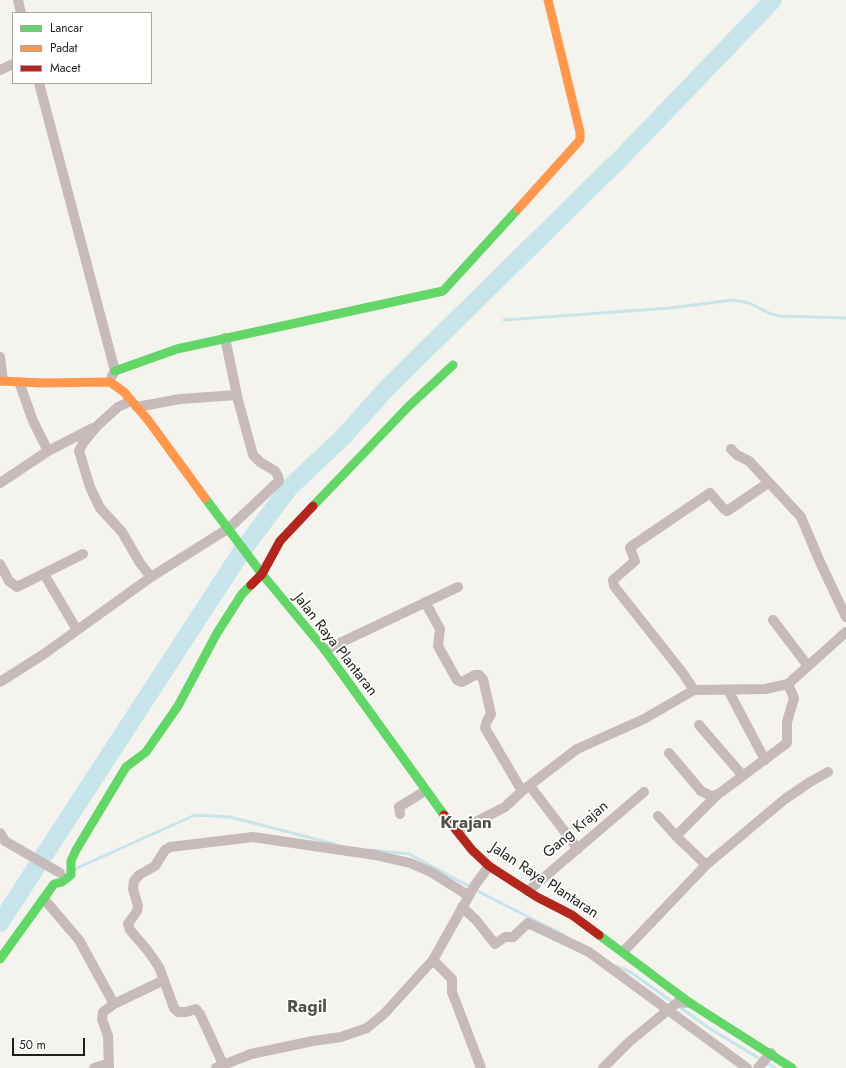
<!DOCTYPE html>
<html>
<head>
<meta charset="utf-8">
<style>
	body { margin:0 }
	#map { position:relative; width:846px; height:1068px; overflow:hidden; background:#f4f3ee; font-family:Jost,sans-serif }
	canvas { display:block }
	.legend { position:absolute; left:12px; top:12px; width:140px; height:72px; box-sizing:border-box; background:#fff; border:1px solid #a5a5a4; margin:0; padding:5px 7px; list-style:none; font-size:12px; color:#1f1e1b }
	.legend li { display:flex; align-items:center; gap:8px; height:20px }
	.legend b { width:20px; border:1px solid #a5a5a4 }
	.scale { position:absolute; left:12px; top:1038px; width:73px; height:18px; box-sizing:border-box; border:2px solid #1f1e1b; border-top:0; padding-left:5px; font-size:12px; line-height:14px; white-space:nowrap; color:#1f1e1b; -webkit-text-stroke:3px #fff; paint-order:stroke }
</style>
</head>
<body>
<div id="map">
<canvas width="846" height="1068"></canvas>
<ul class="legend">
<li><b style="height:5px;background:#63d668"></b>Lancar</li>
<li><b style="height:5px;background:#ff974d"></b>Padat</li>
<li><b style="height:5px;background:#b3261e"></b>Macet</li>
</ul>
<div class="scale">50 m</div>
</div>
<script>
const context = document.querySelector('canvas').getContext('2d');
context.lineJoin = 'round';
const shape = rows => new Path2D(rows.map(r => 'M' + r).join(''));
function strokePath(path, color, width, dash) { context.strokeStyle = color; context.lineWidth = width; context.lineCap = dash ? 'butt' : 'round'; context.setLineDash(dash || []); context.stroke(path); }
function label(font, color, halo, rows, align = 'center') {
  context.font = font + ' Jost,sans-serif'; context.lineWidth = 3.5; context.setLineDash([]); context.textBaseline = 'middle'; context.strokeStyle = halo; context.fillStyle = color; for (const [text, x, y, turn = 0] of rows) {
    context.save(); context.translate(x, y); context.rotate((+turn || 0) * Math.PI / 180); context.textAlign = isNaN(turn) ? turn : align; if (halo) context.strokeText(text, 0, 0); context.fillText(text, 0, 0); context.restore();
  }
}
const stream = shape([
	[504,320,670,308,733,300,749,303,769,313,779,316,846,318],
	[372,850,409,854,493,899,564,935],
	[75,869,195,815,230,817,335,844],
	[615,966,629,971,709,1028,775,1068]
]);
const river = shape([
	[0,923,242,551,289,488,343,437,388,387,623,156,773,0]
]);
const street = shape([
	[18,0,21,13],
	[0,70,13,64],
	[39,83,115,371,112,376],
	[0,357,3,381],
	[19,382,33,421,48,451],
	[137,407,180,399,237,395],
	[731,449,737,455,749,461,801,517,820,562,846,617],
	[0,483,48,451,93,428],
	[0,564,9,581,17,587,83,554],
	[44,574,77,630],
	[151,577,229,528,279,481,278,476,275,471,260,462,253,455,238,400,225,338],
	[425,602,440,629,438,646,457,680,462,682,475,675,479,675,483,679,491,714,487,721,485,728,522,791],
	[773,620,808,666],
	[325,650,458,587],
	[0,682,44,654,151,577,140,563,122,532,100,508,90,487,79,451,83,443,97,426,118,407,131,401],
	[694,690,682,672,614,586,613,580,635,561,630,548,632,546,710,493,724,509,727,511,768,483],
	[728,690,765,760],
	[699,725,743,776],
	[669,753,701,791,711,796,717,795,787,743,787,722,794,698,788,684],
	[530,786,578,849],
	[400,814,399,807,425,791],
	[658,816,676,836,718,794],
	[458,831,505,807,522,791,577,749,644,719,694,690,765,689,788,684,846,632],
	[0,833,5,841,60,873],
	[706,865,785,799,810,782,828,772],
	[528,891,644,792],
	[44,899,79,940,114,1004],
	[462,907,476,920,495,944,505,937,513,937,528,923,589,952,747,1068],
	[623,952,706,865,676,836],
	[433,960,452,979,452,992,481,1068],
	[223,1064,200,1014,196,1009,186,1012,178,1012,174,1008,159,967,148,951,130,930,128,924,137,911,138,906,133,889,134,881,139,875,155,866,165,850,170,847,253,837,375,855,410,863,431,872,469,896],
	[94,1068,107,1064],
	[109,1068,108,1036,102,1019,103,1012,114,1004,164,980],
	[216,1068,251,1054,313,1041,341,1037,367,1028,384,1014,433,960,475,885,489,866],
	[603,1068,629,1042,678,1002,690,1003],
	[758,1068,771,1053]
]);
const fast = shape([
	[115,371,177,349,443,291,518,209],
	[205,498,262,574,325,650,444,815],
	[313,506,408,407,453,365],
	[599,935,690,1003,792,1068],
	[0,959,54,884,62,882,71,875,71,861,76,850,126,767,146,752,178,706,217,633,242,594,251,585]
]);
const slow = shape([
	[518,209,580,140,580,132,548,0],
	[0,381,43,383,110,382,124,392,148,420,205,498]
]);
const jam = shape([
	[251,585,262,574,280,541,313,506],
	[444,815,472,850,489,866,537,897,572,915,599,935]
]);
const streetNames = [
	["Jalan Raya Plantaran",335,645,52],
	["Gang Krajan",576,830,-40],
	["Jalan Raya Plantaran",544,881,33]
];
const quarterNames = [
	["Krajan",466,824],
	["Ragil",307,1008]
];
strokePath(stream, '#c6e4ea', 3);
strokePath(river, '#c6e4ea', 18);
strokePath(street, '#c7baba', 10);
strokePath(fast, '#63d668', 9);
strokePath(slow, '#ff974d', 9);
strokePath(jam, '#b3261e', 9);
label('15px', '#1f1e1b', '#fff', streetNames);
label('bold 17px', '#53514a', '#fff', quarterNames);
</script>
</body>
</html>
